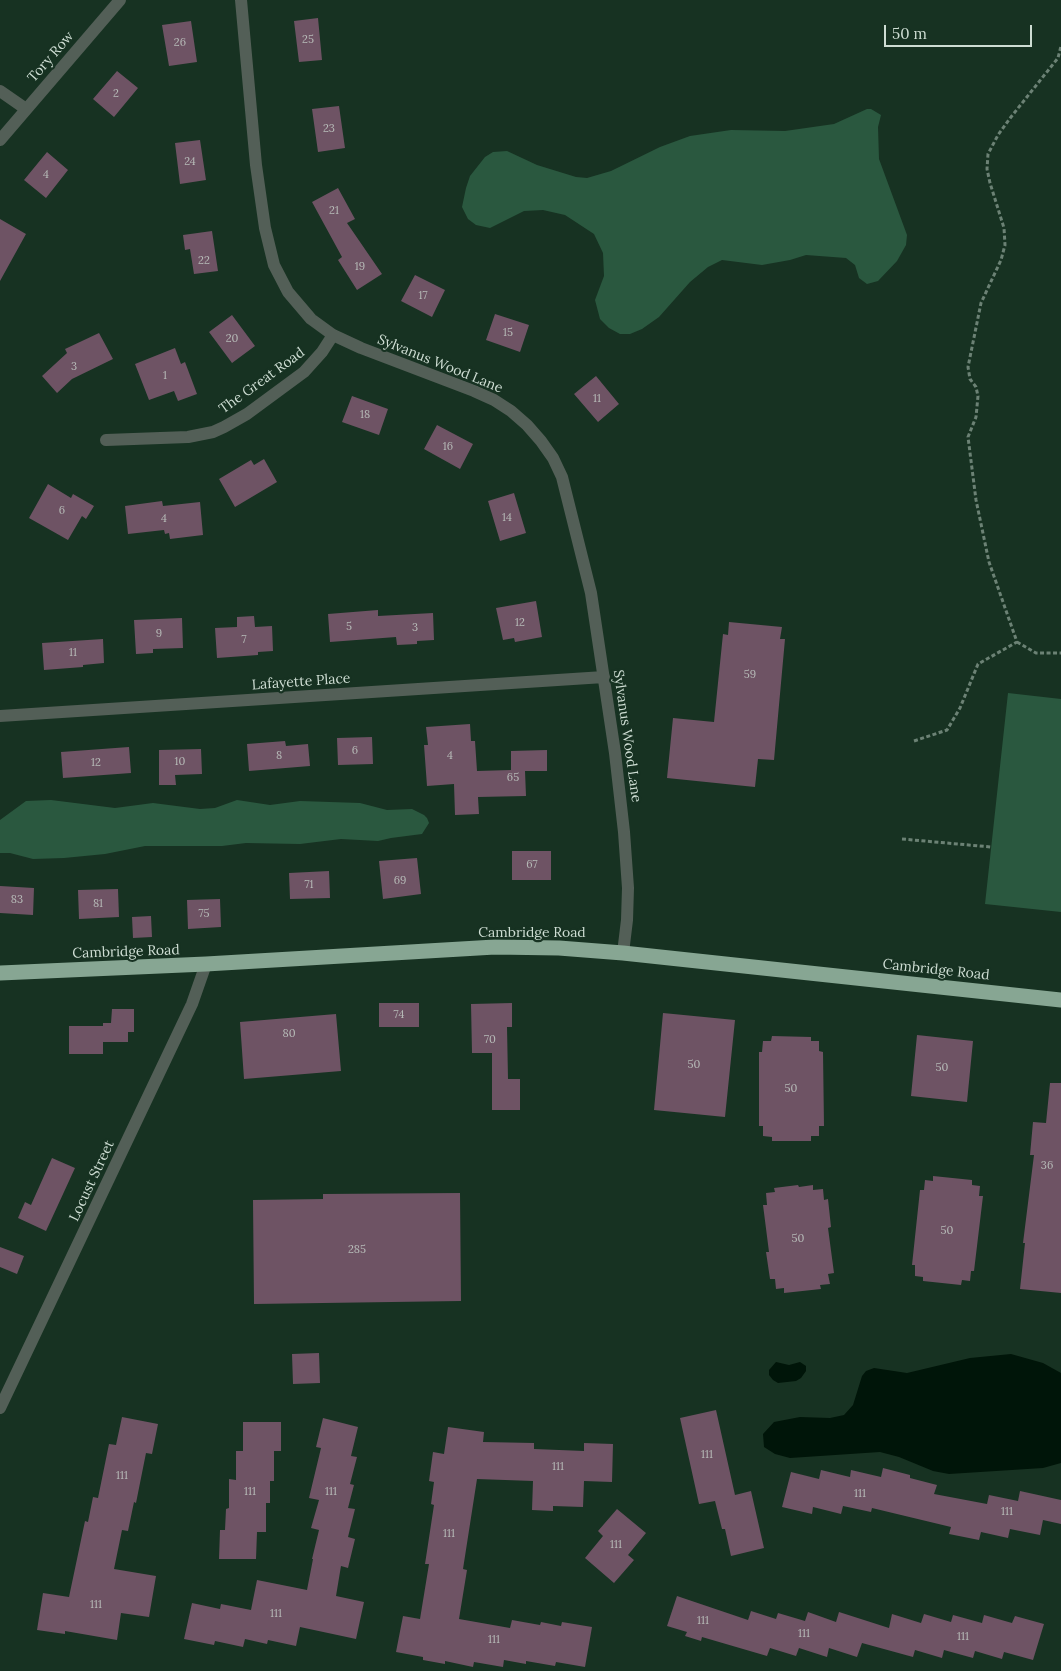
<!DOCTYPE html>
<html>
<head>
<meta charset="utf-8">
<style>
	body { margin:0 }
	#map { position:relative; width:1061px; height:1671px; overflow:hidden; background:#173222; font-family:Lora,serif }
	canvas { display:block }
	.scale { position:absolute; left:884px; top:25px; width:148px; height:22px; box-sizing:border-box; border:2px solid #ceddd3; border-top:0; padding-left:6px; font-size:15px; line-height:18px; white-space:nowrap; color:#ceddd3; -webkit-text-stroke:4px #173222; paint-order:stroke }
</style>
</head>
<body>
<div id="map">
<canvas width="1061" height="1671"></canvas>
<div class="scale">50 m</div>
</div>
<script>
const context = document.querySelector('canvas').getContext('2d');
context.lineJoin = 'round';
function fillPath(path, color) { context.fillStyle = color; context.fill(path, 'evenodd'); }
const shape = rows => new Path2D(rows.map(r => 'M' + r).join(''));
function strokePath(path, color, width, dash) { context.strokeStyle = color; context.lineWidth = width; context.lineCap = dash ? 'butt' : 'round'; context.setLineDash(dash || []); context.stroke(path); }
function label(font, color, halo, rows, align = 'center') {
  context.font = font + ' Lora,serif'; context.lineWidth = 4.5; context.setLineDash([]); context.textBaseline = 'middle'; context.strokeStyle = halo; context.fillStyle = color; for (const [text, x, y, turn = 0] of rows) {
    context.save(); context.translate(x, y); context.rotate((+turn || 0) * Math.PI / 180); context.textAlign = isNaN(turn) ? turn : align; if (halo) context.strokeText(text, 0, 0); context.fillText(text, 0, 0); context.restore();
  }
}
const green = shape([
	[867,109,871,109,881,115,878,127,879,159,907,235,906,245,897,261,878,281,867,284,859,278,855,265,846,258,806,255,790,260,762,265,722,260,708,267,690,282,659,317,642,329,630,334,620,334,609,328,600,319,595,300,604,276,603,253,594,234,565,215,543,210,524,211,490,228,476,225,468,219,462,207,466,188,470,176,485,157,493,152,507,151,537,165,576,177,587,178,611,171,660,147,690,136,731,130,785,131,834,124],
	[1008,693,1061,699,1061,912,985,904],
	[51,800,115,808,153,803,200,809,215,808,237,800,270,805,300,801,360,803,387,810,412,809,424,815,427,818,429,823,422,834,391,838,378,841,341,839,300,844,246,843,222,846,145,846,105,854,64,858,33,859,10,853,0,853,0,820,26,801]
]);
const water = shape([
	[1011,1354,1043,1363,1061,1373,1061,1463,1043,1468,949,1474,933,1471,899,1457,880,1452,790,1458,775,1454,764,1447,763,1434,774,1422,800,1417,830,1418,844,1415,853,1405,862,1376,866,1371,874,1368,907,1373,970,1358],
	[776,1362,789,1365,800,1362,806,1366,806,1371,801,1378,796,1381,778,1383,773,1380,769,1375,769,1370]
]);
const building = shape([
	[318,18,322,60,299,62,294,21],
	[191,21,197,62,169,66,162,25],
	[117,71,138,88,114,117,93,99],
	[339,106,345,148,318,152,312,109],
	[200,140,206,180,180,184,175,143],
	[47,152,68,170,46,198,24,180],
	[338,188,355,219,347,223,382,274,357,290,338,260,342,257,312,202],
	[0,219,26,234,0,281],
	[212,231,218,271,194,274,190,249,185,250,183,235],
	[415,275,445,290,432,317,401,301],
	[495,314,529,325,520,352,486,340],
	[232,315,255,346,232,363,209,332],
	[99,333,113,359,72,379,57,393,42,376,67,353,65,349],
	[175,348,181,364,185,362,197,394,178,401,174,391,149,400,135,364],
	[596,376,619,404,598,422,574,394],
	[352,396,388,409,379,435,342,422],
	[437,425,473,444,460,469,424,449],
	[264,459,277,482,235,507,219,479,251,460,254,465],
	[48,484,71,498,73,494,94,506,86,519,82,516,68,540,29,518],
	[514,493,526,533,500,541,488,501],
	[162,501,163,506,200,502,203,535,170,539,169,533,165,534,164,530,128,534,125,506],
	[536,601,542,637,515,642,514,638,503,640,496,608],
	[378,610,378,616,433,613,434,640,417,641,417,644,397,645,396,637,330,642,328,614],
	[254,616,255,627,272,626,273,651,258,652,258,655,217,658,215,628,237,627,237,617],
	[182,618,183,648,153,649,153,653,136,654,134,620],
	[729,622,782,627,780,639,785,639,774,760,758,759,755,787,667,778,673,718,714,722,723,634,728,635],
	[103,639,104,663,83,665,83,667,44,670,42,643],
	[470,724,471,741,475,741,477,771,511,770,511,751,547,750,547,771,525,771,526,796,478,797,479,814,455,815,454,784,427,786,424,745,428,745,426,727],
	[372,737,373,764,338,765,337,738],
	[285,741,286,746,308,744,310,766,249,771,247,744],
	[129,747,131,773,63,778,61,752],
	[201,749,202,774,175,775,176,785,159,785,159,750],
	[512,851,551,851,551,880,512,880],
	[417,858,421,894,383,899,379,861],
	[329,871,330,898,290,899,289,873],
	[0,886,34,888,33,915,0,913],
	[118,889,119,917,79,919,78,890],
	[220,899,221,927,188,929,187,900],
	[151,916,152,937,133,938,132,917],
	[379,1003,419,1003,419,1027,379,1027],
	[512,1003,512,1027,507,1027,508,1079,520,1079,520,1110,492,1110,492,1053,472,1053,471,1004],
	[112,1009,134,1009,134,1032,128,1032,128,1042,103,1042,103,1054,69,1054,69,1026,103,1026,103,1023,111,1023],
	[663,1013,735,1020,725,1117,654,1110],
	[336,1014,341,1071,244,1079,240,1022],
	[917,1035,973,1041,967,1102,911,1096],
	[772,1036,811,1037,811,1041,819,1041,819,1051,823,1052,824,1126,819,1126,819,1136,811,1136,811,1141,772,1141,772,1137,763,1136,763,1126,759,1126,759,1052,762,1052,763,1041,771,1041],
	[1050,1083,1061,1083,1061,1293,1020,1289,1025,1243,1023,1243,1034,1155,1030,1155,1033,1122,1046,1123],
	[52,1158,75,1168,46,1231,18,1218,25,1202,31,1205],
	[933,1176,972,1180,972,1185,980,1186,979,1196,983,1196,974,1271,971,1271,970,1281,962,1280,961,1285,923,1281,923,1277,915,1276,915,1265,912,1265,920,1190,924,1190,925,1180,933,1181],
	[798,1185,799,1187,813,1185,813,1190,823,1189,824,1200,828,1199,831,1227,828,1228,834,1273,828,1274,830,1284,820,1285,821,1289,784,1293,784,1288,776,1289,775,1279,770,1279,766,1252,769,1252,763,1205,767,1205,766,1193,775,1192,774,1188],
	[460,1193,461,1301,254,1304,253,1200,323,1199,323,1194],
	[0,1247,24,1256,17,1274,0,1267],
	[319,1353,320,1383,293,1384,292,1354],
	[716,1410,735,1495,751,1491,764,1548,731,1556,725,1529,722,1529,715,1501,699,1504,680,1418],
	[122,1417,158,1424,152,1454,146,1453,136,1503,134,1502,128,1531,122,1530,114,1569,156,1576,149,1617,121,1613,117,1640,65,1631,65,1634,37,1630,43,1593,69,1597,85,1521,88,1522,93,1497,98,1498,109,1444,116,1445],
	[323,1418,358,1427,351,1456,357,1457,350,1484,354,1485,348,1508,355,1509,348,1537,355,1539,348,1568,341,1566,336,1596,364,1602,356,1639,300,1627,296,1646,268,1640,267,1644,245,1639,243,1647,215,1641,214,1645,184,1639,192,1603,220,1609,221,1604,251,1610,257,1580,307,1590,313,1559,312,1559,319,1530,311,1528,319,1500,309,1498,321,1448,316,1447],
	[243,1422,281,1422,281,1451,274,1451,274,1481,270,1481,270,1503,266,1503,266,1532,257,1532,256,1559,219,1559,220,1530,225,1530,226,1509,229,1508,229,1479,236,1480,236,1451,243,1451],
	[448,1427,484,1432,483,1442,534,1443,534,1449,584,1451,584,1443,613,1444,612,1482,584,1481,583,1507,553,1506,553,1511,532,1510,533,1481,477,1479,463,1569,467,1570,459,1619,510,1628,512,1620,540,1625,541,1622,561,1626,562,1622,592,1627,585,1667,556,1662,555,1666,526,1661,526,1664,504,1660,503,1667,474,1662,473,1667,445,1661,445,1664,423,1660,423,1657,396,1652,403,1616,420,1619,429,1564,425,1564,434,1505,431,1504,434,1482,429,1481,433,1452,444,1454],
	[883,1468,910,1475,910,1478,937,1485,934,1494,987,1504,989,1495,1018,1501,1020,1491,1061,1500,1061,1524,1043,1520,1040,1535,1010,1529,1008,1538,981,1532,979,1540,949,1534,951,1527,872,1508,871,1512,843,1506,841,1514,813,1507,812,1514,782,1507,791,1472,819,1479,821,1470,850,1477,851,1470,881,1477],
	[617,1509,646,1533,628,1555,634,1560,614,1583,585,1558,603,1536,598,1531],
	[677,1596,748,1620,751,1611,776,1619,778,1613,805,1621,808,1612,836,1622,839,1612,889,1628,892,1614,921,1623,924,1614,951,1622,953,1615,982,1623,984,1615,1012,1623,1015,1616,1044,1624,1033,1660,1004,1652,1002,1659,975,1651,973,1658,944,1650,942,1658,915,1650,913,1657,862,1643,857,1657,829,1648,827,1657,799,1648,796,1656,770,1648,767,1656,702,1637,701,1641,685,1636,687,1632,667,1626]
]);
const path = shape([
	[1017,642,1036,653,1061,653],
	[914,741,947,730,960,708,978,664,1017,642,989,562,976,500,968,437,976,417,978,396,976,387,970,379,968,367,981,303,1001,260,1005,245,1004,228,990,183,987,169,988,154,998,135,1011,117,1058,58,1061,46],
	[902,839,991,847]
]);
const street = shape([
	[241,0,256,165,265,228,274,265,288,292,311,319,333,335,361,348,474,391,494,400,511,411,527,425,541,441,553,458,562,477,591,593,615,753,624,832,628,888,627,920,623,953],
	[0,91,26,109],
	[0,140,120,0],
	[106,440,188,437,213,432,224,427,247,414,304,372,322,352,333,335],
	[0,716,604,677],
	[0,1408,192,1004,206,964]
]);
const highway = shape([
	[0,973,206,964,495,947,559,948,623,953,1061,1000]
]);
const numberNames = [
	["25",308,40],
	["26",180,43],
	["2",116,94],
	["23",329,129],
	["24",190,162],
	["4",46,175],
	["21",334,211],
	["22",204,261],
	["19",360,267],
	["17",423,296],
	["15",508,333],
	["20",232,339],
	["3",74,367],
	["1",165,376],
	["11",597,399],
	["18",365,415],
	["16",448,447],
	["6",62,511],
	["14",507,518],
	["4",164,519],
	["12",520,623],
	["5",349,627],
	["3",415,628],
	["9",159,634],
	["7",244,640],
	["11",73,653],
	["59",750,675],
	["6",355,751],
	["8",279,756],
	["4",450,756],
	["10",180,762],
	["12",96,763],
	["65",513,778],
	["67",532,865],
	["69",400,881],
	["71",309,885],
	["83",17,900],
	["81",98,904],
	["75",204,914],
	["74",399,1015],
	["80",289,1034],
	["70",490,1040],
	["50",694,1065],
	["50",942,1068],
	["50",791,1089],
	["36",1047,1166],
	["50",947,1231],
	["50",798,1239],
	["285",357,1250],
	["111",707,1455],
	["111",558,1467],
	["111",122,1476],
	["111",250,1492],
	["111",331,1492],
	["111",860,1494],
	["111",1007,1512],
	["111",449,1534],
	["111",616,1545],
	["111",96,1605],
	["111",276,1614],
	["111",703,1621],
	["111",804,1634],
	["111",963,1637],
	["111",494,1640]
];
const streetNames = [
	["Tory Row",51,57,-49],
	["Sylvanus Wood Lane",440,364,22],
	["The Great Road",262,381,-36],
	["Lafayette Place",301,682,-4],
	["Sylvanus Wood Lane",627,736,82],
	["Cambridge Road",532,933],
	["Cambridge Road",126,952,-2],
	["Cambridge Road",936,970,6],
	["Locust Street",92,1181,-65]
];
fillPath(green, '#2a583f');
fillPath(water, '#001509');
fillPath(building, '#6e5364');
strokePath(path, '#6c8275', 3, [4, 2.5]);
strokePath(street, '#535f57', 12);
strokePath(highway, '#87a693', 15);
label('11px', '#b6bab7', null, numberNames);
label('14px', '#ceddd3', '#173222', streetNames);
</script>
</body>
</html>
